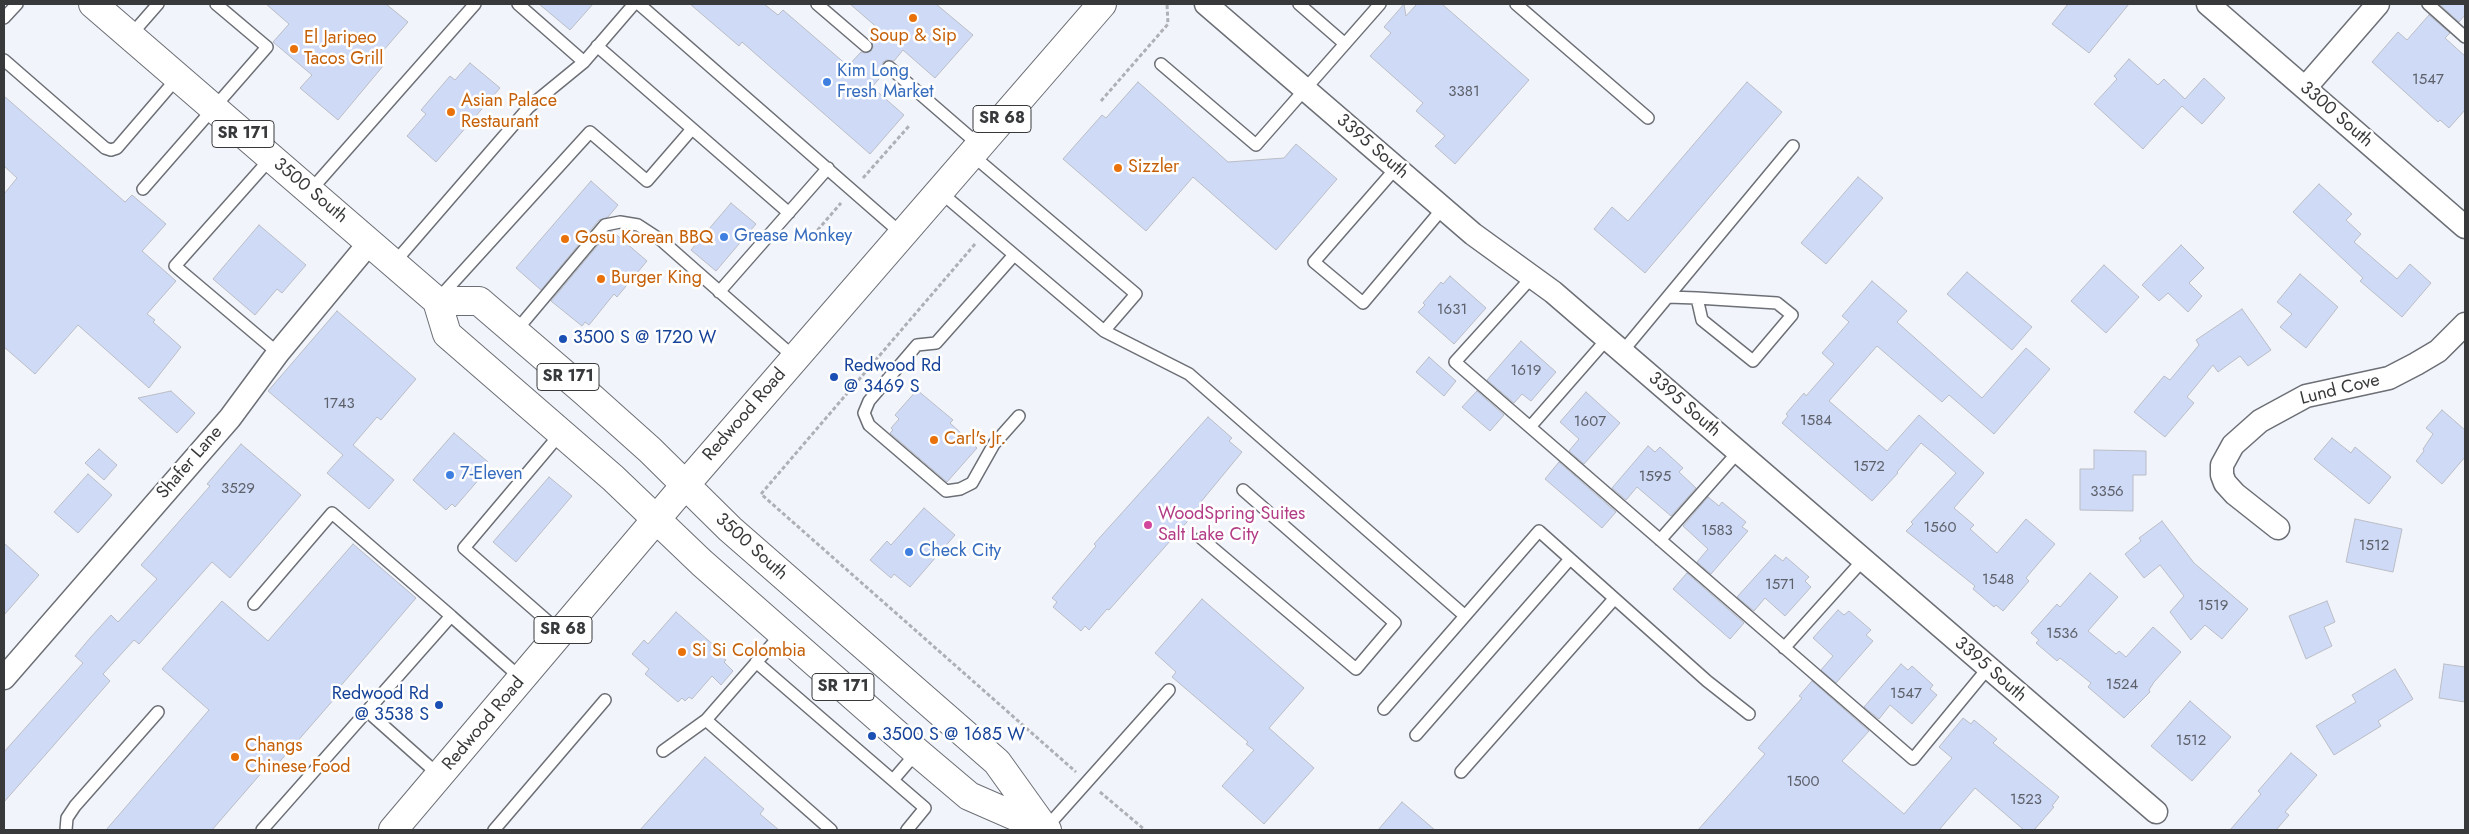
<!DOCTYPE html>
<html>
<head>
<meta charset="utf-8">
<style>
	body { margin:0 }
	#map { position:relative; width:2469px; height:834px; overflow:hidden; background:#f1f4fb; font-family:Jost,sans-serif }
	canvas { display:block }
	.frame { position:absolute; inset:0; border:5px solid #37393b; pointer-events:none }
</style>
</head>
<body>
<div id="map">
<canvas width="2469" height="834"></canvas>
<div class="frame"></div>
</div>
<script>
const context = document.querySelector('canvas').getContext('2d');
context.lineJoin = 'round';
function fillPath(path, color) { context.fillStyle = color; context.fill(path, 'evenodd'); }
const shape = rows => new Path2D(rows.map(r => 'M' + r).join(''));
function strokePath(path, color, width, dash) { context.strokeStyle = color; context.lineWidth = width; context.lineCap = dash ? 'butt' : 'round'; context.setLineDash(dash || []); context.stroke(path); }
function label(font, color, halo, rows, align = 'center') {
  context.font = font + ' Jost,sans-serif'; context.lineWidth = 5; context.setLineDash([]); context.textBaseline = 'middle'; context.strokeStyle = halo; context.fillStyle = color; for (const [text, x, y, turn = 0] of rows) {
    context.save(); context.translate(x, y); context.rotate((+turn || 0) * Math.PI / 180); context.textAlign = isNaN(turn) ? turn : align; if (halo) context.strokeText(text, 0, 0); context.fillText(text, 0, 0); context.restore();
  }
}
const building = shape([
	[266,4,386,4,408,22,376,59,383,66,338,120,300,88,312,75,273,42,289,24,266,4],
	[539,4,593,4,570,30,539,4],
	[690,4,764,4,778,15,783,10,848,66,861,52,865,53,871,51,873,47,871,40,880,30,850,4,936,4,973,35,935,78,903,50,894,61,887,60,883,62,882,69,884,73,872,87,904,115,870,154,742,42,739,46,690,4],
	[1404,4,1406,16,1417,4,1442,4,1529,80,1455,164,1435,146,1445,136,1416,111,1423,103,1370,56,1391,33,1384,27,1404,4],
	[2068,4,2129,4,2089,53,2052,24,2068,4],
	[2439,4,2465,4,2465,15,2459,22,2439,4],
	[2429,15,2450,33,2445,38,2465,56,2465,110,2449,128,2440,120,2438,122,2372,62,2398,32,2407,40,2429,15],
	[2129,59,2158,85,2164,79,2185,99,2204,78,2225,98,2202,124,2182,106,2143,149,2094,104,2117,79,2114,76,2129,59],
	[470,63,500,88,436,162,407,136,426,114,421,110,450,76,455,80,470,63],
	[1138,82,1228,162,1284,158,1296,144,1337,179,1276,250,1193,177,1146,231,1063,159,1102,115,1106,118,1138,82],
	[1747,82,1782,112,1645,273,1594,229,1612,207,1628,221,1747,82],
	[4,96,125,202,132,195,166,224,142,251,176,281,147,314,155,320,153,322,181,347,149,388,78,325,35,374,4,347,4,194,17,178,4,166,4,96],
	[1858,177,1883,198,1826,264,1801,243,1858,177],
	[591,181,618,205,608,217,599,220,541,290,516,268,591,181],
	[2319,184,2352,214,2346,220,2361,234,2354,242,2397,279,2410,264,2431,283,2402,317,2360,281,2363,278,2293,212,2319,184],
	[731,203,756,224,716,271,691,250,731,203],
	[259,225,306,265,282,293,277,289,255,315,213,279,259,225],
	[612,231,647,261,617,297,614,294,589,325,585,322,582,326,551,301,609,232,612,231],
	[2181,245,2204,268,2189,283,2202,296,2188,312,2168,293,2159,301,2142,285,2181,245],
	[2104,265,2139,297,2106,333,2071,301,2104,265],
	[1967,272,2032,327,2012,350,1947,294,1967,272],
	[2300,274,2338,307,2306,348,2280,327,2292,314,2277,302,2300,274],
	[1450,276,1486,308,1454,344,1418,312,1425,305,1423,303,1441,282,1443,284,1450,276],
	[1872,281,1907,311,1897,322,1982,398,2026,348,2050,369,1994,434,1949,395,1942,402,1877,346,1829,401,1887,451,1919,415,1984,473,1954,508,1974,525,1970,529,1997,553,2026,519,2055,544,2026,578,2029,581,2003,611,1996,605,1994,607,1973,589,1975,586,1906,531,1913,524,1911,522,1956,473,1937,456,1921,443,1897,472,1898,473,1872,501,1782,423,1788,416,1786,414,1804,393,1806,396,1834,364,1822,353,1849,322,1842,316,1872,281],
	[2242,309,2271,350,2248,366,2240,356,2218,372,2213,365,2187,397,2194,403,2165,437,2134,412,2164,376,2170,380,2199,345,2196,340,2242,309],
	[337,311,416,379,381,420,377,417,353,445,394,480,369,509,327,473,343,455,268,391,337,311],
	[1521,341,1556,372,1531,401,1522,394,1514,403,1487,380,1521,341],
	[1429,357,1456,381,1444,396,1416,372,1429,357],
	[917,390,953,420,950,423,977,448,947,482,890,433,893,430,891,428,899,419,895,415,917,390],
	[171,391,195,413,177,433,138,398,171,391],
	[1477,391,1504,415,1490,431,1462,407,1477,391],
	[1586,392,1620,423,1584,464,1569,451,1579,439,1560,422,1586,392],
	[2442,410,2465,430,2465,457,2442,484,2416,461,2424,451,2423,449,2433,434,2426,428,2442,410],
	[1208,417,1232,438,1229,441,1242,452,1200,503,1202,505,1109,610,1107,609,1089,630,1085,626,1081,631,1053,607,1057,602,1052,598,1096,546,1094,544,1208,417],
	[454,433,488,462,484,467,487,470,455,507,452,504,446,510,413,480,454,433],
	[2332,438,2351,453,2355,447,2391,477,2369,504,2314,459,2332,438],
	[241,444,301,495,230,578,212,562,139,644,134,640,103,674,110,681,4,802,4,752,83,663,75,656,90,638,111,615,118,622,157,579,141,565,210,486,207,484,241,444],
	[1648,446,1655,452,1660,447,1683,468,1679,472,1696,488,1671,516,1637,487,1626,500,1612,488,1648,446],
	[99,449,117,465,104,480,85,463,99,449],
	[2094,450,2146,451,2146,475,2133,475,2133,511,2080,510,2080,469,2094,469,2094,450],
	[1559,462,1616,512,1602,528,1545,479,1559,462],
	[88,474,112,495,78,533,54,512,88,474],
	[549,477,572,496,516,562,493,542,549,477],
	[1708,497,1719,506,1722,502,1746,522,1742,527,1748,531,1711,574,1697,562,1708,549,1683,526,1708,497],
	[924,508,955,535,910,587,894,574,891,578,870,560,887,541,891,545,924,508],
	[2355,519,2402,529,2393,572,2346,562,2355,519],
	[2162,521,2194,563,2248,609,2222,639,2205,625,2191,640,2170,612,2184,596,2160,565,2144,578,2125,554,2141,541,2139,538,2162,521],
	[4,543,39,575,4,615,4,543],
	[353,544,416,598,332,696,335,698,275,767,270,763,212,830,106,830,209,710,162,669,222,601,268,641,353,544],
	[1775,555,1783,561,1786,557,1809,577,1805,581,1811,587,1785,616,1765,598,1754,611,1737,597,1775,555],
	[1687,573,1744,623,1730,639,1673,589,1687,573],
	[2090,573,2118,597,2088,631,2116,654,2119,651,2126,657,2153,627,2181,652,2154,682,2149,690,2150,692,2124,718,2088,687,2091,683,2060,658,2057,661,2036,643,2039,640,2031,633,2057,604,2060,607,2090,573],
	[1202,599,1304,688,1269,728,1314,768,1264,824,1222,786,1254,750,1246,744,1248,742,1172,677,1176,672,1155,653,1202,599],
	[2327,601,2335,622,2324,627,2332,646,2306,659,2289,616,2327,601],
	[1838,610,1844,615,1849,611,1871,630,1866,635,1873,641,1836,683,1821,670,1833,656,1813,638,1838,610],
	[676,612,725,655,723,658,726,660,724,662,733,671,721,685,712,676,692,699,689,697,685,701,682,698,678,702,645,674,649,669,632,654,644,640,648,644,676,612],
	[1901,664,1908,670,1912,666,1933,685,1930,689,1937,695,1912,724,1890,705,1879,719,1864,707,1901,664],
	[2444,664,2465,667,2465,702,2439,698,2444,664],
	[2395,669,2413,699,2378,721,2381,726,2334,755,2316,726,2356,702,2352,695,2395,669],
	[1812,681,1869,731,1842,761,1904,814,1952,758,1939,747,1963,718,1971,724,1974,720,1997,739,1993,743,2059,797,2052,806,2054,807,2034,830,2024,830,1975,788,1939,830,1698,830,1765,754,1758,748,1802,698,1799,696,1812,681],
	[2190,701,2231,737,2192,781,2151,746,2190,701],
	[2291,753,2317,775,2285,812,2289,815,2276,830,2230,830,2261,794,2258,791,2291,753],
	[705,757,764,809,760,814,779,830,640,830,705,757],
	[1402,802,1435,830,1378,830,1402,802]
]);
const path = shape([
	[1101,101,1168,24,1167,4],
	[863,178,909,126],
	[809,240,841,203],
	[975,244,761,494,1076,772],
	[1100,792,1145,830]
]);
const service = shape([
	[518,4,584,62],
	[639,4,902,234],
	[817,4,866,46],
	[1299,4,1345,44],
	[1516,4,1648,118],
	[2428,4,2465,37],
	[4,18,17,4],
	[130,36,158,4],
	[597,46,789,213],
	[4,60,105,148,111,150,117,148,178,77],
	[1161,64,1256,145,1380,4],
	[889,67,979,145],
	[971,154,1136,294,1104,331],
	[271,158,175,266,278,353],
	[1396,168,1314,262,1363,303,1443,208],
	[143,189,267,47,216,4],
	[310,191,475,4],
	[939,191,1104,331,1189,374,1464,615],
	[1014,255,936,343,917,345,869,401,864,413,869,425,946,491,960,489,972,483,994,444,1019,416],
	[394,263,529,107,584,62,634,4],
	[1532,277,1455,362,1913,759,1988,668],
	[719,292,828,168],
	[1668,297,1697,298,1777,303,1792,315,1753,361,1702,320,1697,298],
	[439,298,590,132,647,181,692,129],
	[515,332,605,225,620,222,638,225,661,240,795,358],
	[1622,352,1793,146],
	[1530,427,1607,339],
	[1201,538,1356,669,1395,623,1243,490],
	[1660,540,1738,452],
	[254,604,332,513,451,616],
	[560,632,464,548,561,433],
	[1784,648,1863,560],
	[756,662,925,808,907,830],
	[1384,709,1539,531,1707,681,1749,714],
	[367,711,440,776],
	[706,720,831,830],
	[1416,735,1570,559],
	[663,751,706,720,782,633],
	[1461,772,1614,599],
	[893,780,917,752],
	[1045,829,1169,690],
	[66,830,67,818,75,806,158,712],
	[262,830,451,616,522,679],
	[494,830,605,700]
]);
const minor = shape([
	[1206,4,1473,234,1553,292,2156,812],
	[2208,4,2465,227],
	[2305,88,2378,4],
	[2278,528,2235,494,2225,483,2222,475,2222,465,2233,445,2260,421,2306,396,2389,378,2416,364,2438,351,2465,324],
	[4,678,230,418,278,353,370,242]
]);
const primary = shape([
	[93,4,437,301,447,334,613,478,702,563,917,752,969,796,1047,830],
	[437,301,479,301,584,391,650,450,730,529,997,762,1045,829],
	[393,830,686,484,1102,4]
]);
const markers = [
	[913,18,5,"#e8710a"],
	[294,49,5,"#e8710a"],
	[827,82,5,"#3f7fe0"],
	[451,112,5,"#e8710a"],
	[1118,168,5,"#e8710a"],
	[724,237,5,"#3f7fe0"],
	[565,239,5,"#e8710a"],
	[601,279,5,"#e8710a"],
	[563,339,5,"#1a4fb4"],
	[834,377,5,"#1a4fb4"],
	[934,440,5,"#e8710a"],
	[450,475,5,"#3f7fe0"],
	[1148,525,5,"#d1479c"],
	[909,552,5,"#3f7fe0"],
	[682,652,5,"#e8710a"],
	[439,705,5,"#1a4fb4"],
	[872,736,5,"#1a4fb4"],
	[235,757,5,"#e8710a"]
];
const numberNames = [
	["1547",2428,80],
	["3381",1464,92],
	["1631",1452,310],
	["1619",1526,371],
	["1743",339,404],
	["1584",1816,421],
	["1607",1590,422],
	["1572",1869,467],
	["1595",1655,477],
	["3529",238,489],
	["3356",2107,492],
	["1560",1940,528],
	["1583",1717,531],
	["1512",2374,546],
	["1548",1998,580],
	["1571",1780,585],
	["1519",2213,606],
	["1536",2062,634],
	["1524",2122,685],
	["1547",1906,694],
	["1512",2191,741],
	["1500",1803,782],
	["1523",2026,800]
];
const shields = [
	[1002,119,58],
	[243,134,62],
	[568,377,62],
	[563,630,58],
	[843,687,62]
];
const shieldNames = [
	["SR 68",1002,119],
	["SR 171",243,134],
	["SR 171",568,377],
	["SR 68",563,630],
	["SR 171",843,687]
];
const foodNames = [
	["Soup & Sip",913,37,"center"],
	["El Jaripeo",304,39],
	["Tacos Grill",304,60],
	["Asian Palace",461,102],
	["Restaurant",461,123],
	["Sizzler",1128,168],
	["Gosu Korean BBQ",575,239],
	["Burger King",611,279],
	["Carl's Jr.",944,440],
	["Si Si Colombia",692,652],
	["Changs",245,747],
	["Chinese Food",245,768]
];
const shopNames = [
	["Kim Long",837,72],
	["Fresh Market",837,93],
	["Grease Monkey",734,237],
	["7-Eleven",460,475],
	["Check City",919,552]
];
const streetNames = [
	["3300 South",2336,115,41],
	["3395 South",1372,147,41],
	["3500 South",310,191,40],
	["Lund Cove",2340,390,-14],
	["3395 South",1684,405,41],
	["Redwood Road",745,415,-49],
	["Shafer Lane",190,463,-49],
	["3500 South",751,547,42],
	["3395 South",1990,670,41],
	["Redwood Road",484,724,-50]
];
const transitNames = [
	["3500 S @ 1720 W",573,339],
	["Redwood Rd",844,367],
	["@ 3469 S",844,388],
	["Redwood Rd",429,695,"right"],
	["@ 3538 S",429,716,"right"],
	["3500 S @ 1685 W",882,736]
];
const hotelNames = [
	["WoodSpring Suites",1158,515],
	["Salt Lake City",1158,536]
];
fillPath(building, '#cfdaf7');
strokePath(building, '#babdc4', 1);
strokePath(service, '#6c6f75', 14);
strokePath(minor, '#6c6f75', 25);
strokePath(primary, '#6c6f75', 30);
strokePath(path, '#aeb0b5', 3, [4, 2.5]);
strokePath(service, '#fff', 11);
strokePath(minor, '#fff', 22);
strokePath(primary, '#fff', 28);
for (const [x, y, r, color] of markers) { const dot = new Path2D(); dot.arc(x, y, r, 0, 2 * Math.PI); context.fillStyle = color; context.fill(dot); strokePath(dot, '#fff', 2); }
label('15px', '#5d616a', null, numberNames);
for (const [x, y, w] of shields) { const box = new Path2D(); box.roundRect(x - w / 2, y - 13.5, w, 27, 4); context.fillStyle = '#fff'; context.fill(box); strokePath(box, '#37393b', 1); }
label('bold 16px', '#37393b', null, shieldNames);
label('18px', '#c56008', '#fff', foodNames, 'left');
label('18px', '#366cbe', '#fff', shopNames, 'left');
label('18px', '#37393b', '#fff', streetNames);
label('18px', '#164399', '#fff', transitNames, 'left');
label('18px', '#b23c85', '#fff', hotelNames, 'left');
</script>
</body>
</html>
